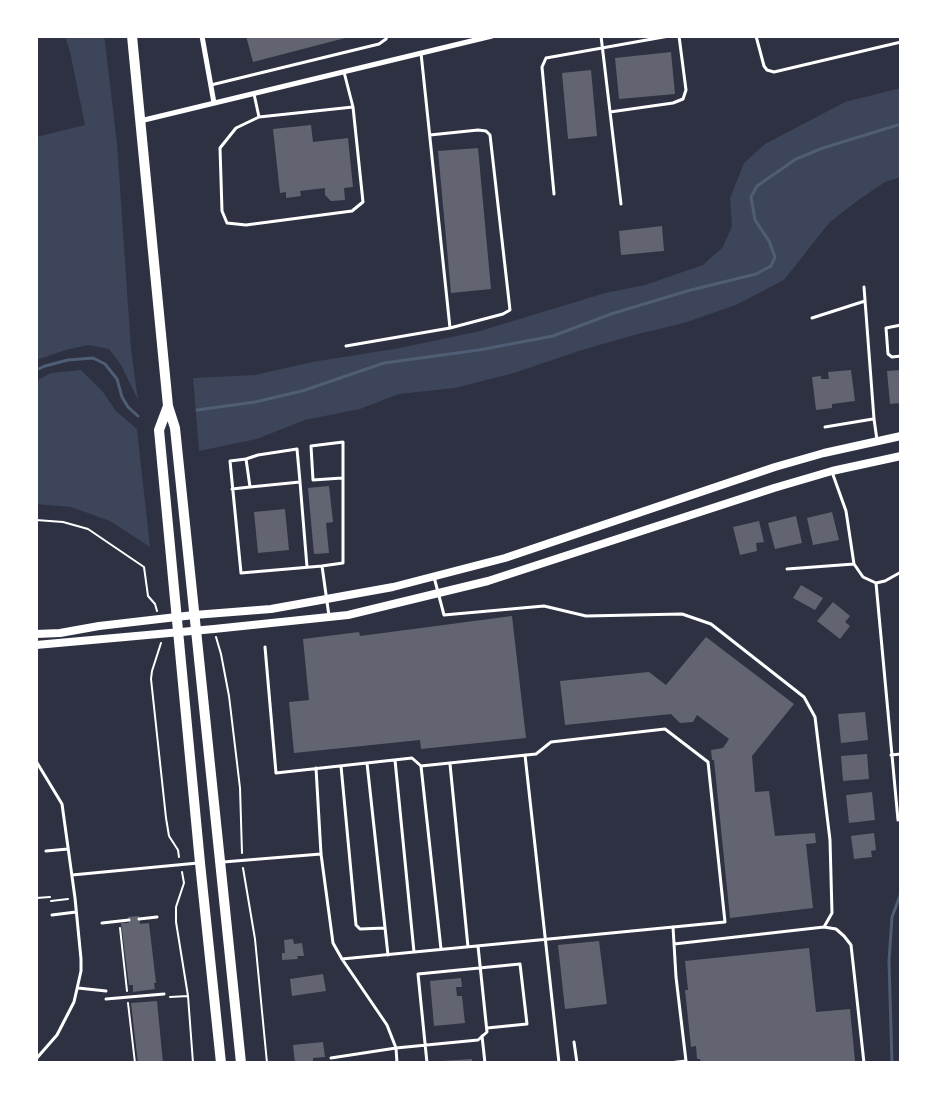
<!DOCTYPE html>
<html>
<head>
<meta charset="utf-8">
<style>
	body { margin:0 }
	#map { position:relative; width:937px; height:1099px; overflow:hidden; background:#2d3142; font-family:Ubuntu,sans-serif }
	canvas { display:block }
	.frame { position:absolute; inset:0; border:38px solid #fff; pointer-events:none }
</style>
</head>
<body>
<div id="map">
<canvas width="937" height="1099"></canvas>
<div class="frame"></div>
</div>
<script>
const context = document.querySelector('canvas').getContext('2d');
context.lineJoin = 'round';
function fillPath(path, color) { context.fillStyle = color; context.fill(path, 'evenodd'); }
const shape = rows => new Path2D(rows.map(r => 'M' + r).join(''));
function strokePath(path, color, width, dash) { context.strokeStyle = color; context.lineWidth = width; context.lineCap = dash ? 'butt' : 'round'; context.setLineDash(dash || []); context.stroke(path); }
const green = shape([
	[65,36,104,36,105,42,117,144,131,349,138,400,121,365,109,349,88,345,66,350,36,360,36,137,85,125,70,52],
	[901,88,901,177,885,182,857,201,829,223,784,280,736,305,684,323,634,335,582,350,514,373,455,388,399,394,360,409,305,420,257,439,199,451,193,378,255,375,312,362,400,348,480,331,605,293,645,285,703,265,723,247,732,226,730,198,744,163,765,144,845,102],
	[81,370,103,392,116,411,137,429,150,547,110,521,71,507,36,504,36,381,51,373]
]);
const stream = shape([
	[36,370,45,366,68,360,93,358,105,364,117,379,122,397,128,407,138,416],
	[197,410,255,402,302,391,384,363,479,350,553,336,611,314,687,291,756,274,771,266,775,257,769,241,755,220,751,197,757,186,796,159,823,148,901,124],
	[892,1063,889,961,892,917,901,893]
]);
const building = shape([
	[246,36,349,36,349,37,253,62],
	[671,52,675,94,619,99,615,58],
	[591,70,597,136,568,139,562,73],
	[311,125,313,142,348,138,353,187,344,188,345,200,331,201,325,195,325,188,300,191,301,196,286,198,286,192,280,193,273,129],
	[478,148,491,289,451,293,438,151],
	[662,226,664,251,621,255,619,231],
	[851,370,855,401,832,404,832,408,816,410,812,377,821,376,821,379,829,379,828,372],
	[901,370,901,403,890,404,887,371],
	[329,486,333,522,326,523,329,553,314,554,308,488],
	[285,509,289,550,258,553,254,512],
	[832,512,839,540,813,545,807,518],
	[796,516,802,543,775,549,768,523],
	[759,521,764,542,756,543,757,551,740,555,733,527],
	[801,585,823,598,815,610,793,598],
	[833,602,850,616,845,622,850,626,840,639,817,621],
	[512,616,526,738,421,749,420,740,294,753,289,702,309,700,303,639,359,632,360,636],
	[706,637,794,704,752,756,755,792,769,791,775,836,815,833,816,843,806,844,813,908,730,918,714,760,712,760,711,750,723,748,729,739,697,715,693,722,680,723,671,714,565,725,560,681,649,672,666,685],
	[865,712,868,740,841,743,838,714],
	[867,754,869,779,843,781,841,756],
	[872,792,875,820,849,823,846,795],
	[874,833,876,850,871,851,872,857,854,859,851,836],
	[139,916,140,924,149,923,156,983,154,983,155,989,133,992,133,985,129,985,121,923,129,923,128,917],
	[293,939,294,944,302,943,304,956,297,956,298,959,282,960,282,953,285,953,284,940],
	[599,941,607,1004,565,1009,558,945],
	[809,948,816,1012,850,1009,855,1061,834,1063,701,1063,700,1059,697,1059,696,1046,691,1047,685,990,688,990,685,961],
	[323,974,326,991,292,996,290,979],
	[461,978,462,987,456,987,457,996,462,996,465,1023,434,1026,430,981],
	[157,1001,163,1063,138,1063,131,1003],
	[323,1042,325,1057,313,1058,313,1061,311,1063,295,1063,293,1045],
	[472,1059,472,1063,441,1063,441,1061]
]);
const path = shape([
	[36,520,63,522,88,529,144,567,148,596,155,604,157,611],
	[216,637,221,654,229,696,240,788,242,853],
	[161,643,152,671,151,679,166,818,169,836,178,850,179,857],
	[243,868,255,939,267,1063],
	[182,872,184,883,176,907,176,922,188,996,193,1063],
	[36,898,50,897],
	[51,901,68,899],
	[120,928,127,991],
	[170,997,188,996],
	[128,1003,135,1063]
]);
const service = shape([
	[601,36,621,204],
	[756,36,764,66,767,70,774,72,901,42],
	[421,53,450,328],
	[211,85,379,44,386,39,387,36],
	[254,94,259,117,236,128,220,148,222,211,227,223,246,225,352,211,363,202,353,107,344,72],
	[610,112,673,103,683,99,686,90,679,36],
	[259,117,353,107],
	[554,194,542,67,546,58,669,36],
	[864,287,874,419,877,440],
	[812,318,865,301],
	[901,325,886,328,888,354,892,357,901,356],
	[346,346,450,328,503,314,510,310,490,135,486,131,478,130,430,135],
	[825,427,873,419],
	[246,459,258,455,297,449,300,482,250,487,246,459,230,461,241,573,322,566,329,616],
	[832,472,846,511,854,564,863,577,876,583,885,581,901,572],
	[300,482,307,567],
	[232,489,250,487],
	[322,566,343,563,343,442,311,446,313,480,342,478],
	[787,569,854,564],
	[434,577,444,615,544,606,586,616,682,614,711,624,804,697,815,717,830,840,832,913,824,927],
	[876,583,898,820],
	[265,647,276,773,412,758,421,766,536,754,551,742,665,729,708,762,725,922,342,959],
	[525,755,559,1063],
	[891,755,901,754],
	[395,760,414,952],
	[36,761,62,804,75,898,81,959,81,971,74,1002,57,1035,36,1059],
	[367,763,388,955],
	[450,764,468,947],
	[341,766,356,925,360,929,385,928],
	[421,766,441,949],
	[316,768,321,854,333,943,342,959,387,1025,396,1048,397,1063],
	[46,851,68,849],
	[223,862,321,854],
	[72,875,198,863],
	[52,915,76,912],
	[139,919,157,917],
	[102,923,129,920],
	[674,944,824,927,836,929,844,936,851,945,864,1063],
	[78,988,106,991],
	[106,999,164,994],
	[482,1036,485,1063],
	[574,1042,577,1063],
	[331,1058,396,1048,478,1040,487,1032,478,946],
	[427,1063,418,974,520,964,527,1024,487,1028],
	[669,1063,686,1061,676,977,673,927]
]);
const minor = shape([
	[202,36,214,103],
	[140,121,492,36]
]);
const tertiary = shape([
	[36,634,60,633,99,626,194,615,271,609,393,587,505,558,775,467,824,453,901,436],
	[36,645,214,629,348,615,488,581,774,488,832,471,901,456]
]);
const trunk = shape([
	[132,36,168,406,175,428,241,1063],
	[168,406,159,430,200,863,221,1063]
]);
fillPath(green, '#3c4559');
strokePath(stream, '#4f5d75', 3);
fillPath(building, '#626471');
strokePath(path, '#fff', 2);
strokePath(service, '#fff', 3);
strokePath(minor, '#fff', 5);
strokePath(tertiary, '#fff', 8);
strokePath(trunk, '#fff', 10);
</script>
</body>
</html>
